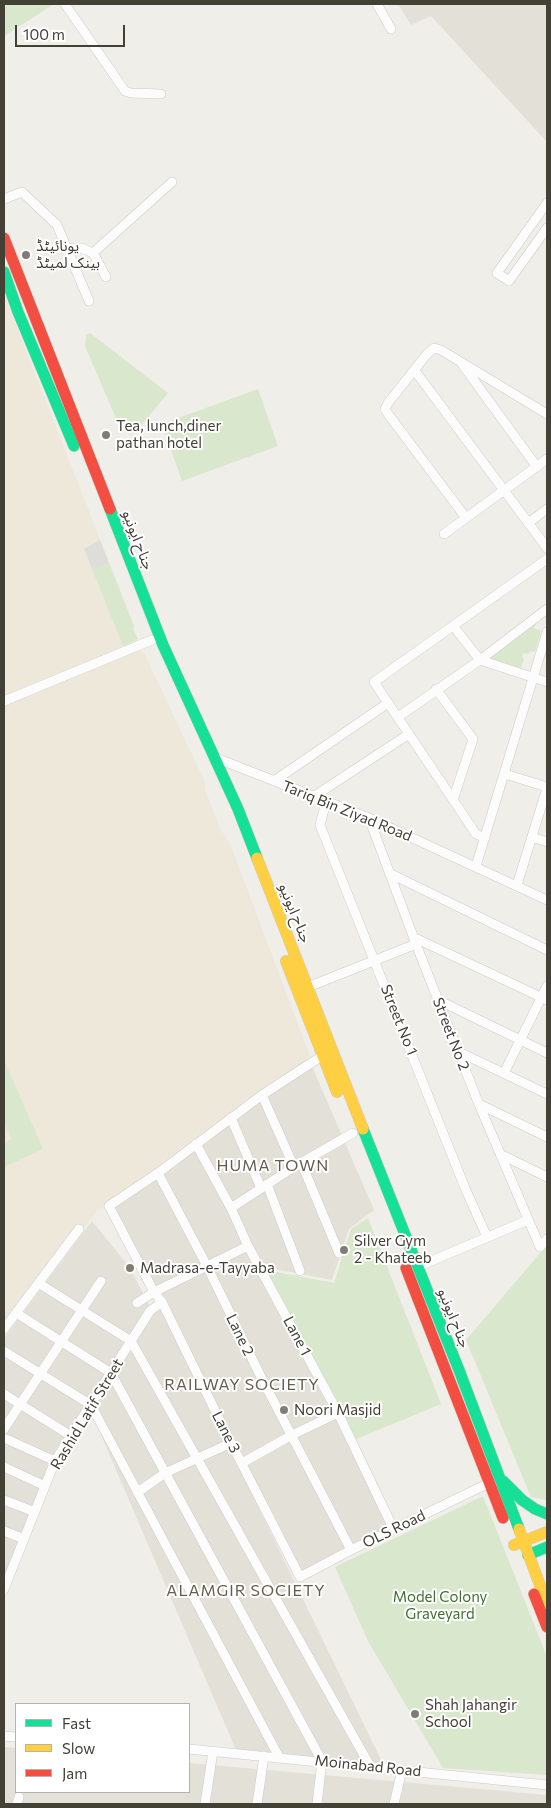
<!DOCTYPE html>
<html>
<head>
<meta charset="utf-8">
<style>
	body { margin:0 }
	#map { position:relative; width:551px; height:1808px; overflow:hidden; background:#efeee9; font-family:Commissioner,sans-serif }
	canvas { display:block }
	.frame { position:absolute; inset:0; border:5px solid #434036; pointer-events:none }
	.legend { position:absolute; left:15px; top:1703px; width:175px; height:90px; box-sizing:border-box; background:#fff; border:1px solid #b4b3af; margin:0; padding:6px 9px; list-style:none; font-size:15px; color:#434036 }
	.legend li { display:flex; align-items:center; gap:10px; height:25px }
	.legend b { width:25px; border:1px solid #b4b3af }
	.scale { position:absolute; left:15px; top:25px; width:110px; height:22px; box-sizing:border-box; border:2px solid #434036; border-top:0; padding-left:6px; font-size:15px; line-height:18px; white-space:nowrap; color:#434036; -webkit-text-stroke:4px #fff; paint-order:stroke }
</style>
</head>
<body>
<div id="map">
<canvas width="551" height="1808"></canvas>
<div class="frame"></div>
<ul class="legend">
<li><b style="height:6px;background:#16e098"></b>Fast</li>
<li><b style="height:6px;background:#ffcf43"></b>Slow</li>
<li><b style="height:6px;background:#f24e42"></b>Jam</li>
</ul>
<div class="scale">100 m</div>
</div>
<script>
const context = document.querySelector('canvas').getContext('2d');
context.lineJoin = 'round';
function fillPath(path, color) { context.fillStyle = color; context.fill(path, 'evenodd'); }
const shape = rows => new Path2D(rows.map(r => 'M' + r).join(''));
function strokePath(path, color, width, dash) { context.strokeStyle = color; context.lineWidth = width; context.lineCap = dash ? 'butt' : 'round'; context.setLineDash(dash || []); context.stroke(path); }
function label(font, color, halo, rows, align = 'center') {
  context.font = font + ' Commissioner,"Noto Sans Arabic",sans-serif'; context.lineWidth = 4; context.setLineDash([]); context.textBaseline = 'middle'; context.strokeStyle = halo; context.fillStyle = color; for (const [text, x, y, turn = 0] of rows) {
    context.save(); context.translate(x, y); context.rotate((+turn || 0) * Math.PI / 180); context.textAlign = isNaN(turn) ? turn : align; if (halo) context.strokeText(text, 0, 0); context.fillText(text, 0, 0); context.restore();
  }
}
const residential = shape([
	[398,4,547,4,547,142,431,16,411,25],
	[311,1064,374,1210,349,1229,332,1280,264,1267,394,1530,300,1577,201,1389,384,1766,239,1757,90,1409,148,1317,159,1308,107,1209],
	[92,1221,130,1268,150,1307,55,1461,4,1589,4,1338],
	[4,1747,16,1748,16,1792,189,1792,189,1763,547,1795,547,1804,4,1804]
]);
const commercial = shape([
	[4,294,134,626,133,629,140,649,145,655,197,765,205,782,205,789,220,829,230,843,311,1059,96,1212,4,1334]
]);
const green = shape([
	[9,4,54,4,4,36,4,7],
	[90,333,168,393,139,428,131,434,121,430,85,346,86,335],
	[258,389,278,446,182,481,162,424],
	[109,563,134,626,133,629,138,639,123,646,92,569],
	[538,620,534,628,541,631,535,652,530,651,529,654,523,653,522,658,524,658,521,668,488,658],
	[4,1060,43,1149,4,1167,4,1143,12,1139,4,1122],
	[368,1218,441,1404,354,1440,266,1270,334,1283,351,1229],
	[547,1245,547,1500,531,1497,466,1340],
	[483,1496,547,1657,547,1775,443,1768,368,1641,335,1567]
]);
const parking = shape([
	[100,540,109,563,92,569,84,549]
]);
const street = shape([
	[65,4,125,91,131,93,161,94],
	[377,4,391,29],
	[4,199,22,192,57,225,67,249,81,248,93,253,172,182],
	[547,203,497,273,509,281,547,228],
	[67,249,89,301],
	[93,253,106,277],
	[462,364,537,467],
	[415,371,547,548],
	[466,518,388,414,385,409,388,403,427,354,434,348,441,350,547,414],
	[528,523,547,509],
	[444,534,547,459],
	[454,627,480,660,547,682],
	[436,689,473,739,453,800],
	[4,701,152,640],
	[398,717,480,660,547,609],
	[216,758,369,818,547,900],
	[505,774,547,787],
	[274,781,388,703],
	[313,797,409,734],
	[326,802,320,825,465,1188,487,1237],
	[369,818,416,944,478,1102,540,1247,547,1239],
	[532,837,547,842],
	[485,838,476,834,374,682,547,559],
	[476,866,547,632],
	[389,873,547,950],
	[517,885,547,788],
	[413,937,547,1000],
	[308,987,416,944],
	[438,1000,547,1053],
	[459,1052,547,1094],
	[322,1056,262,1095,158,1173,109,1206,154,1292,162,1302,228,1437,300,1577,351,1550,489,1483],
	[504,1073,547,986],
	[262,1095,294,1167],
	[479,1104,547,1137],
	[231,1118,261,1188],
	[196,1144,231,1208,248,1246,338,1413,394,1530],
	[500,1154,547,1177],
	[301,1162,339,1253],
	[158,1173,207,1266,260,1375,351,1550],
	[267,1184,300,1271],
	[231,1208,294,1167,353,1133],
	[417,1267,528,1220],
	[43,1286,131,1341,370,1766],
	[137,1303,154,1292,248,1246],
	[21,1316,111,1373,322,1761,317,1804],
	[4,1329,79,1229],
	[4,1351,91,1405,279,1757],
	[4,1394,71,1436],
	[4,1429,101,1281],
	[4,1438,55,1461],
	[242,1463,292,1435,338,1413],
	[4,1467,45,1486],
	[138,1492,165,1473,231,1443],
	[4,1500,35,1512],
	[4,1531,24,1539],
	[4,1589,55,1461,150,1311,162,1302],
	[4,1736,16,1737],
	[189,1749,547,1785],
	[17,1804,19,1797],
	[205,1804,213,1751],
	[257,1804,264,1756],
	[394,1804,402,1770]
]);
const fast = shape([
	[4,272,18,312,74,446],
	[110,509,163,645,238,809,257,858],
	[363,1129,459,1370,519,1529],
	[503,1481,522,1500,535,1509,547,1514],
	[528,1555,547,1547]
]);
const slow = shape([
	[257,858,363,1129],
	[286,961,337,1092],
	[519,1529,547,1604],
	[514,1545,547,1532]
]);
const jam = shape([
	[4,238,110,509],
	[406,1268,503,1518],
	[534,1594,547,1627]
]);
const markers = [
	[26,255,5,"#7f7d75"],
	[106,435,5,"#7f7d75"],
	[344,1250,5,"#7f7d75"],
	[130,1268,5,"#7f7d75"],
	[284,1410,5,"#7f7d75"],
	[415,1714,5,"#7f7d75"]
];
const poiNames = [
	["یونائیٹڈ",36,246],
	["بینک لمیٹڈ",36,263],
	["Tea, lunch,diner",116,426],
	["pathan hotel",116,443],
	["Silver Gym",354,1241],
	["2 - Khateeb",354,1258],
	["Madrasa-e-Tayyaba",140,1268],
	["Noori Masjid",294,1410],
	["Shah Jahangir",425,1705],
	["School",425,1722]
];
const streetNames = [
	["جناح ایونیو",138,540,69],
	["Tariq Bin Ziyad Road",347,811,22],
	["جناح ایونیو",295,913,68],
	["Street No 1",399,1020,68],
	["Street No 2",451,1034,69],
	["جناح ایونیو",454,1318,68],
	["Lane 2",240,1335,64],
	["Lane 1",297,1336,62],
	["Rashid Latif Street",87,1414,-59],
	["Lane 3",226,1432,63],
	["OLS Road",394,1529,-26],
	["Moinabad Road",368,1766,6]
];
const parkNames = [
	["Model Colony",440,1597],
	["Graveyard",440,1614]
];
const neighbourhoodNames = [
	["HUMA TOWN",273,1166],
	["RAILWAY SOCIETY",242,1385],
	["ALAMGIR SOCIETY",246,1591]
];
fillPath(residential, '#e2e0d7');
fillPath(commercial, '#ede8da');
fillPath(green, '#d9e7cc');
fillPath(parking, '#deddd9');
strokePath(street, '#cccbc7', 10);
strokePath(fast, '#cccbc1', 12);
strokePath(slow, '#cccbc1', 12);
strokePath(jam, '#cccbc1', 12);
strokePath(street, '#fdfcfc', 9);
strokePath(fast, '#16e098', 11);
strokePath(slow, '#ffcf43', 11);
strokePath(jam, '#f24e42', 11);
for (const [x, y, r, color] of markers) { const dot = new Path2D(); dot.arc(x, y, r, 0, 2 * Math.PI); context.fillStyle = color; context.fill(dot); strokePath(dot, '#fff', 2); }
label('15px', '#434036', '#fff', poiNames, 'left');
label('15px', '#434036', '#fff', streetNames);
label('15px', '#416e31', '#fff', parkNames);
context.letterSpacing = '1px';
label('16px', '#655e4f', '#fff', neighbourhoodNames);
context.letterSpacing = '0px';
</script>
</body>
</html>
